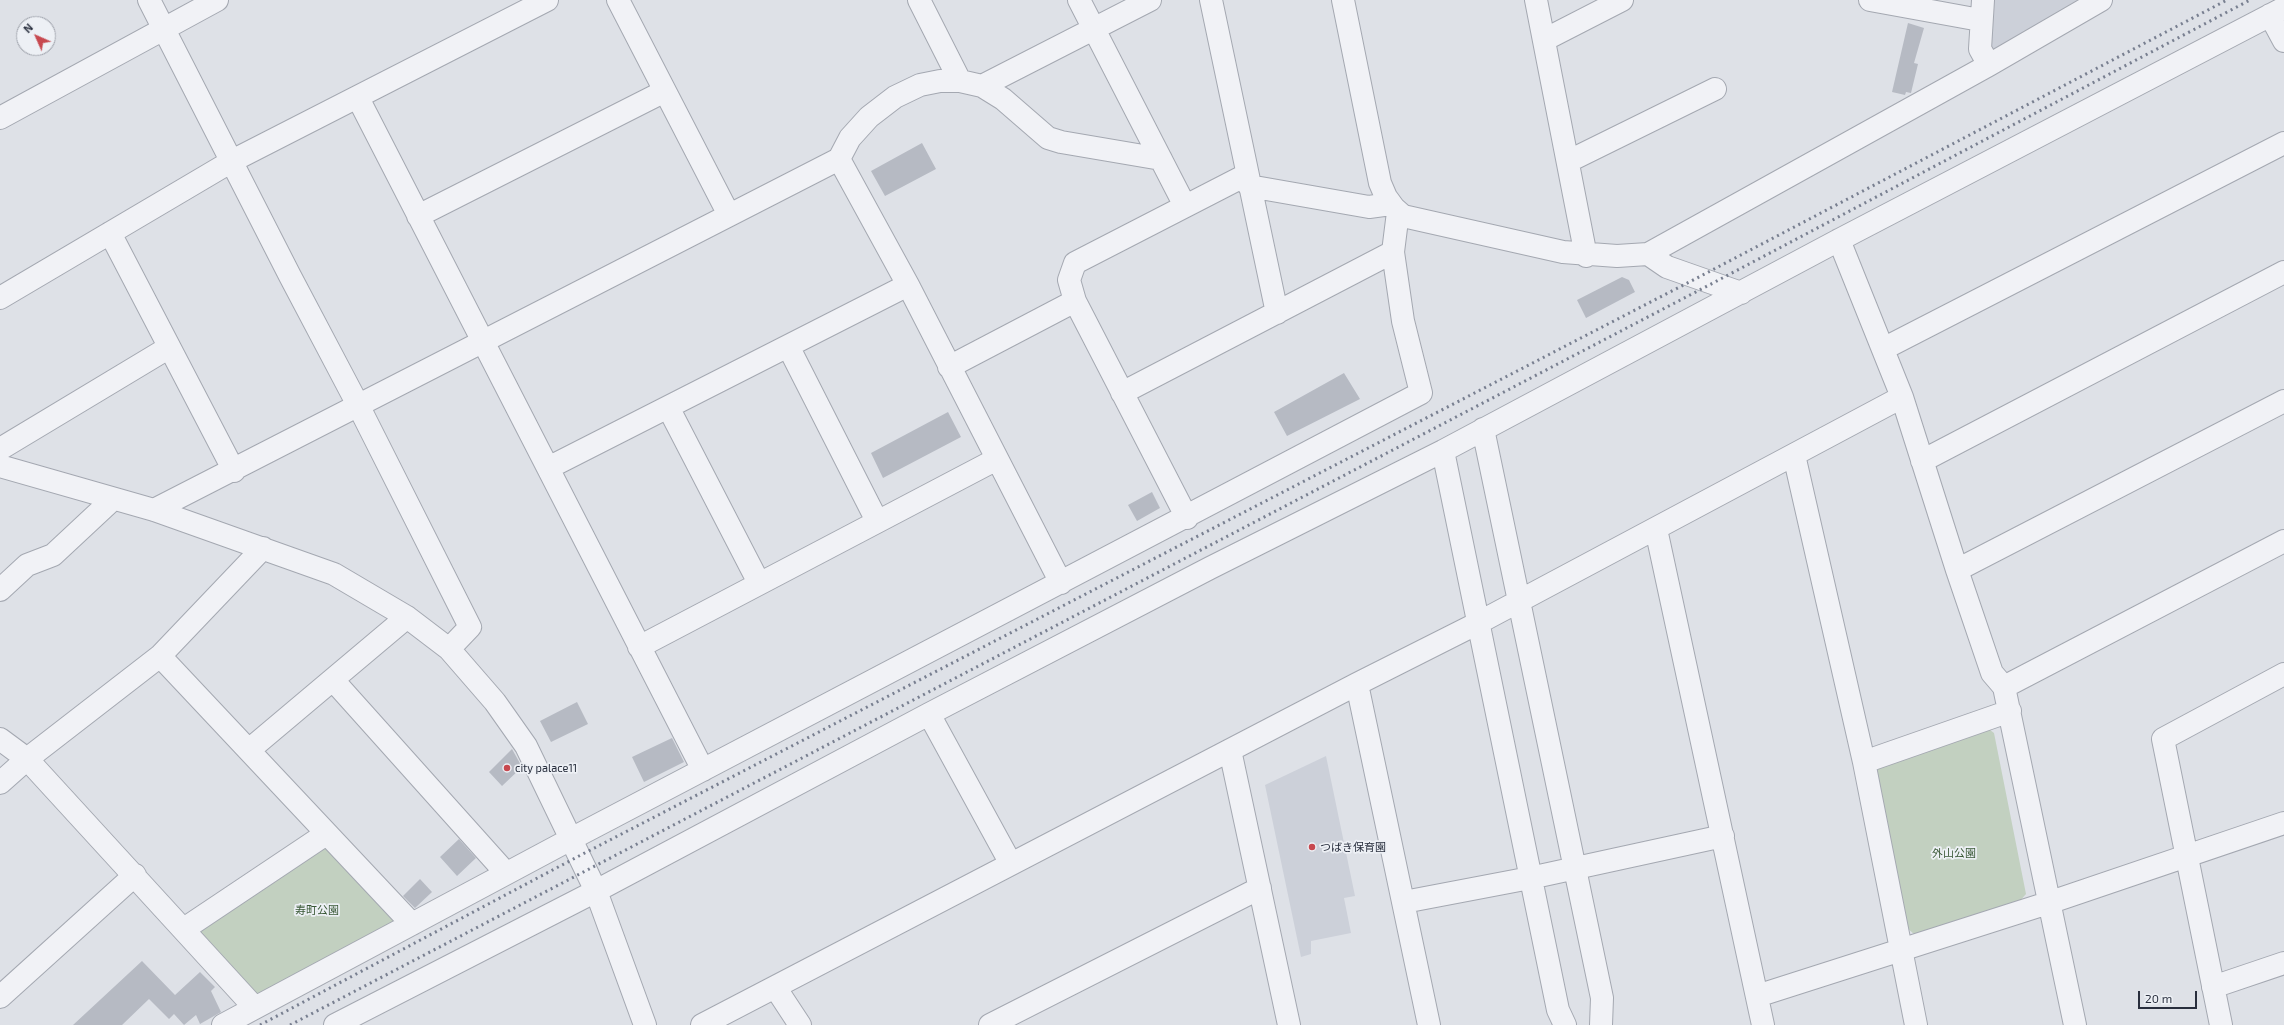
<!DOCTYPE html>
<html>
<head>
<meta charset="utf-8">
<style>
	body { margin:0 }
	#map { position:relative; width:2284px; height:1025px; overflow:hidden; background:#dee1e7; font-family:"Exo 2",sans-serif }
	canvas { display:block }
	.north { position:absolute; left:16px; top:16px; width:40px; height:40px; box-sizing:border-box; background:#edf0f5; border:1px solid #9ea2ab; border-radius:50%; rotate:315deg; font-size:11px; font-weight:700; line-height:16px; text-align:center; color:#282e3d }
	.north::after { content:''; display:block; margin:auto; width:14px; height:18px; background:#c7484f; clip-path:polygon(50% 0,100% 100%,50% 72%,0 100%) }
	.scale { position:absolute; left:2138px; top:991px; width:59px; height:18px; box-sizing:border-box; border:2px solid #282e3d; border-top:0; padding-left:5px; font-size:12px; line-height:14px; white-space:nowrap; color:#282e3d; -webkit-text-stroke:3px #edf0f5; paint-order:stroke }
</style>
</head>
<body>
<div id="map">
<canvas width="2284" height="1025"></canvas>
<div class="north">N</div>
<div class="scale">20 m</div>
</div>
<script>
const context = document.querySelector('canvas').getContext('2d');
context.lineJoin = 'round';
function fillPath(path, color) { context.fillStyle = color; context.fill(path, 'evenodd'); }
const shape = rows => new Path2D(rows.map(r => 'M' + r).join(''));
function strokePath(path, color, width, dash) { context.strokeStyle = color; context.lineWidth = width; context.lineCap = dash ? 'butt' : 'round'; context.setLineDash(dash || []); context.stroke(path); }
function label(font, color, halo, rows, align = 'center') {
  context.font = font + ' "Exo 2","Noto Sans JP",sans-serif'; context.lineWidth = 3.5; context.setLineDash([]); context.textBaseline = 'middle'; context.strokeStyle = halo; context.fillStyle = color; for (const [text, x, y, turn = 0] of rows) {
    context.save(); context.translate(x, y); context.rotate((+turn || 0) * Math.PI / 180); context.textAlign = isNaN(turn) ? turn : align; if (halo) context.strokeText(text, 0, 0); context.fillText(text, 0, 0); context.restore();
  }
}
const built = shape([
	[1983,0,2101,0,1989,65],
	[1326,756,1355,896,1344,898,1351,933,1311,941,1311,954,1301,957,1265,785]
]);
const green = shape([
	[1986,727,1994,733,2026,894,2019,902,1915,935,1905,926,1875,769],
	[326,841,403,923,257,1002,191,931]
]);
const building = shape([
	[1908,23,1924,28,1914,63,1918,64,1911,93,1906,92,1905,95,1892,92],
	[922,143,936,169,885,196,871,171],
	[1622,277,1629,280,1635,292,1586,318,1577,300],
	[1344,373,1360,399,1287,436,1274,412],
	[948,412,961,437,883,478,871,453],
	[1152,492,1160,508,1137,521,1128,505],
	[577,702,588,724,551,742,540,721],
	[672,738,684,762,644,782,632,757],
	[512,749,522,767,502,786,489,772],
	[459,839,476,858,457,876,440,857],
	[420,879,432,892,415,908,403,896],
	[142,961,175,995,200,972,215,987,211,991,221,1012,200,1024,196,1015,184,1025,174,1014,169,1019,149,999,122,1025,73,1025]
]);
const minor = shape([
	[149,0,290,276,358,405,470,627,449,649],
	[618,0,729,215],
	[919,0,960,81],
	[1079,0,1185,206],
	[1211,0,1277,313],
	[1343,0,1380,183,1386,197,1394,208,1403,216,1563,252,1617,256,1648,254,1989,65,2101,0],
	[1536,0,1586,256],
	[1870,0,1980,20],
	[1983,0,1980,49,1989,65],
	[2270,15,2284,41],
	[1544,40,1622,0],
	[982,86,1150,0],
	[358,98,703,770],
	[0,118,217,0],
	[839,159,908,285,1061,583],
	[1569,161,1715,89],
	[1249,186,1369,207,1391,204],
	[418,216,665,91],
	[110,233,234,471],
	[1839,240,1902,397,1957,570,1992,673,2004,687,2075,1025],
	[1648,254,1667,267,1741,293],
	[0,298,232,161,547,0],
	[788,346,877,521],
	[1883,349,2284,143],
	[949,367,1075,301],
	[1122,393,1393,252],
	[668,407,759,583],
	[1483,429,1602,998,1601,1025],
	[0,449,168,348],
	[1443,451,1558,1010,1565,1025],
	[1794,455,1864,762,1916,1025],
	[1922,461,2284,272],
	[0,466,154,510,334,574,407,617,449,649,495,702,526,746,596,891,645,1025],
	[548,468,908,285],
	[154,510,839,159,850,138,869,117,895,97,920,85,940,81,960,81,982,86,1003,99,1048,138,1061,142,1161,159],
	[1187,518,1075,301,1069,280,1075,263,1246,175],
	[1656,529,1763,1025],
	[1957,570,2284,401],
	[0,590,27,565,53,555,112,500],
	[639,647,997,459],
	[160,656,412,924],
	[333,680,506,873],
	[1357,684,1429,1025],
	[2004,687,2284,541],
	[929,714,1011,864],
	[0,739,27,759,255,1008],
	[249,750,407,617],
	[1230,750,1289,1025],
	[1864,762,2010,711],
	[0,783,27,759,160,656,263,548],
	[1404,902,1530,878,1723,836],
	[184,929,326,834],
	[775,987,800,1025],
	[2213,987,2284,963],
	[1757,996,2051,902,2284,823],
	[0,997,135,875],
	[223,1025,571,839,1421,393,1403,321,1393,252,1398,212],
	[335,1025,596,891,929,714,1210,568,1443,451,1839,240,2284,8],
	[702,1025,1357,684,1478,623,1902,397],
	[990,1025,1260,888],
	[2221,1025,2163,739,2284,674]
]);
const rail = shape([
	[260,1025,579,856,1697,278,2227,0],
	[290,1025,1713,283,2250,0]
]);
const markers = [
	[507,768,4,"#c7484f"],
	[1312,847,4,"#c7484f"]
];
const poiNames = [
	["city palace11",515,768],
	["つばき保育園",1320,847]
];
const parkNames = [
	["外山公園",1954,853],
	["寿町公園",317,910]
];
fillPath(built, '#ccd0d9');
fillPath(green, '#c2d0c0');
fillPath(building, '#b6bac3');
strokePath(minor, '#a4a8b1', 24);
strokePath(minor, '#f1f2f6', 22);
strokePath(rail, '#787f90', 3, [2, 4]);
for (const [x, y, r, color] of markers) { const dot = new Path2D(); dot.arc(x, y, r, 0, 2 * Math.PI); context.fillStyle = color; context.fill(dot); strokePath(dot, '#edf0f5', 1.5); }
label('11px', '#282e3d', '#edf0f5', poiNames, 'left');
label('11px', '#395836', '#edf0f5', parkNames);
</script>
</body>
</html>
